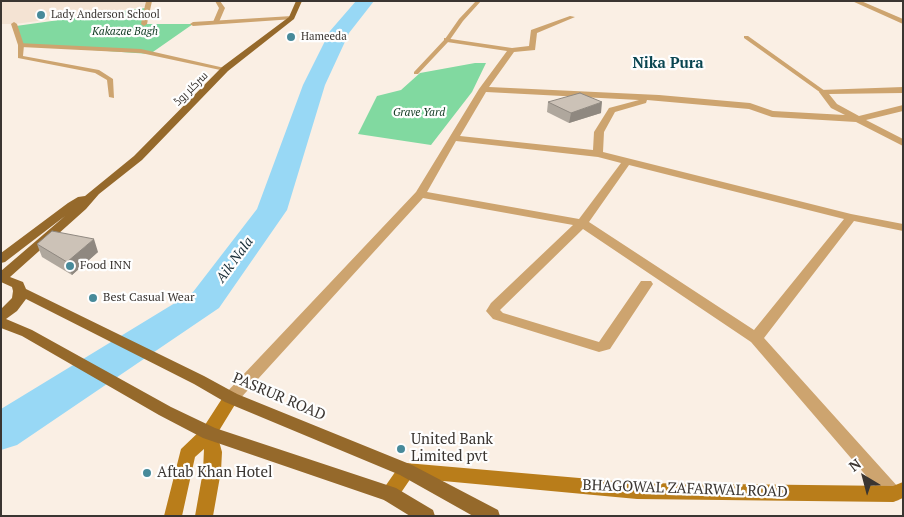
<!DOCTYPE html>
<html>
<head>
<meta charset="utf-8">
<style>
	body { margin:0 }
	#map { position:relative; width:904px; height:517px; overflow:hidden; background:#faefe4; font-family:"PT Serif",serif }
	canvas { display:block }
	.frame { position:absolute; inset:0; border:2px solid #3a3531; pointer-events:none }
	.north { position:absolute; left:839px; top:452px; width:50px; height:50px; -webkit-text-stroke:4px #fefefe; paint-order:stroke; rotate:323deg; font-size:14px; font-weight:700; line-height:20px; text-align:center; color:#3a3531 }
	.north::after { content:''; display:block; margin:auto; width:18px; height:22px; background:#3a3531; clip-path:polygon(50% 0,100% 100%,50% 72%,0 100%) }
</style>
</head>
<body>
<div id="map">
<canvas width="904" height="517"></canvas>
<div class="frame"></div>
<div class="north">N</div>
</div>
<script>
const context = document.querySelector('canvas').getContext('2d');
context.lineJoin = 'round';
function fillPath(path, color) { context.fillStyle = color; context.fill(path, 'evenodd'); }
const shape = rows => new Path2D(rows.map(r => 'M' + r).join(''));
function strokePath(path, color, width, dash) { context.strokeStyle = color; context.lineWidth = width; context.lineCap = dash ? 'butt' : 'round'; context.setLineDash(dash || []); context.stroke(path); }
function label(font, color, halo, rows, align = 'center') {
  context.font = font + ' "PT Serif",Cairo,serif'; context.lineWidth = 4.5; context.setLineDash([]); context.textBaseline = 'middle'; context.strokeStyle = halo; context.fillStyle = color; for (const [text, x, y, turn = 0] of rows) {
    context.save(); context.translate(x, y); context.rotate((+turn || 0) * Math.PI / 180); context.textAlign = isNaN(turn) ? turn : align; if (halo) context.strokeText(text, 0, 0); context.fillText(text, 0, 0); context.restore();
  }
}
const built = shape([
	[1,1,145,1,145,7,15,24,1,24]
]);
const green = shape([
	[145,8,144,24,193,24,150,54,21,45,16,26],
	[475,63,486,63,472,92,431,145,358,134,377,96,401,90,420,73]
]);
const river = shape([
	[356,1,374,1,349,33,325,85,287,210,219,308,17,445,1,450,1,409,193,292,257,209,303,85,330,31,356,1]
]);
const service = shape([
	[215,1,220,1,225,8,219,22,216,24,213,22,219,8,215,1],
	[476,1,481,1,463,21,449,41,418,74,414,74,414,72,445,39,459,19,476,1],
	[14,22,17,24,24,45,23,56,99,70,113,79,114,98,109,97,107,80,95,73,18,58,18,45,11,24,14,22],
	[744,36,748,36,825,91,825,93,821,93,744,38,744,36]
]);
const minor = shape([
	[146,1,152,1,147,24,144,26,141,24,146,1],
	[852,1,861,1,903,19,903,24,852,1],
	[292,16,294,17,294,19,193,26,190,24,193,22,292,16],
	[570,16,575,17,537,33,535,50,514,52,489,87,659,95,750,103,773,111,845,115,831,108,819,92,820,90,903,87,903,93,829,94,837,104,859,116,903,105,903,111,866,120,903,139,903,146,856,122,772,117,749,109,647,100,646,103,615,112,604,132,603,152,851,214,903,224,903,231,854,221,764,338,899,488,902,494,899,500,893,502,887,500,751,342,583,229,500,310,503,313,599,342,641,281,651,281,653,284,610,349,599,352,493,319,486,311,491,303,573,225,423,198,237,402,231,404,225,402,223,398,225,394,416,192,479,89,507,51,447,42,444,42,444,38,512,48,529,46,531,30,570,16],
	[486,92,639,100,609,108,594,132,593,150,460,136,486,92],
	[456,141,598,157,621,163,579,219,427,192,456,141],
	[629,165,844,219,754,330,589,222,629,165],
	[18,43,141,49,229,69,225,71,141,53,21,47,18,47,18,43]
]);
const secondary = shape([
	[231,392,237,394,239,398,217,434,222,452,221,471,213,516,195,516,203,471,204,449,195,457,182,516,164,516,181,449,203,428,225,394,231,392],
	[406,463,637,483,893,486,903,482,903,498,893,502,637,499,411,478,396,500,390,502,384,500,381,494,384,488,400,465,406,463]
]);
const primary = shape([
	[296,1,302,1,294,19,228,71,142,160,99,194,86,209,10,277,23,282,26,289,204,376,237,394,412,465,498,510,500,516,473,516,400,475,225,402,194,384,26,299,17,311,6,319,32,330,171,407,215,428,396,488,433,510,435,516,410,516,384,500,203,438,159,415,22,336,1,328,1,309,12,298,13,291,12,287,1,282,1,271,65,216,5,262,1,263,1,253,68,203,78,197,85,196,134,156,222,67,289,17,296,1]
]);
const wall = shape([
	[548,102,601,113,569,123,547,112],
	[37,244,98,252,72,275,42,257]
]);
const shadedWall = shape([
	[602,102,601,113,569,123,571,113],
	[94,239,98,252,72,275,67,262]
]);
const building = shape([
	[580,93,602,102,571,113,548,102,580,93],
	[52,231,94,239,67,262,37,244,52,231]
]);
const markers = [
	[41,15,5,"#478a9a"],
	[291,37,5,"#478a9a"],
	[70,266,5,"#478a9a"],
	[93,298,5,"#478a9a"],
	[401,449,5,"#478a9a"],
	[147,473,5,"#478a9a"]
];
const farPoinames = [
	["Lady Anderson School",51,15],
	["Hameeda",301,37]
];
const farParknames = [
	["Kakazae Bagh",125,32],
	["Grave Yard",419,113]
];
const farStreetnames = [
	["سرکلر روڈ",191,89,-45]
];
const poiNames = [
	["Food INN",80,266],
	["Best Casual Wear",103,298]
];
const waterNames = [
	["Aik Nala",235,260,-54]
];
const farDistrictnames = [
	["Nika Pura",668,64]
];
const nearStreetnames = [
	["PASRUR ROAD",279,397,23],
	["BHAGOWAL ZAFARWAL ROAD",685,489,2]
];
const nearPoinames = [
	["United Bank",411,440],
	["Limited pvt",411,457],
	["Aftab Khan Hotel",157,473]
];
fillPath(built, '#f4e3d3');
fillPath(green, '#81d9a0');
fillPath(river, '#98d8f5');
fillPath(service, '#cda46f');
fillPath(minor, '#cda46f');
fillPath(secondary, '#b97d1a');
fillPath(primary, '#95692b');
fillPath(wall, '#afa79d');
fillPath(shadedWall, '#8f8880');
fillPath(building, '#ccc2b7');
strokePath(building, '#8f8880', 1);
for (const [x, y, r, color] of markers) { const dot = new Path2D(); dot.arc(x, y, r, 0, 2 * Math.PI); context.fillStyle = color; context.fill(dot); strokePath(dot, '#fefefe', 2); }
label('11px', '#3a3531', '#fefefe', farPoinames, 'left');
label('italic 11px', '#0d371f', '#fefefe', farParknames);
label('11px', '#3a3531', '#fefefe', farStreetnames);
label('12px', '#3a3531', '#fefefe', poiNames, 'left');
label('italic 14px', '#192e37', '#fefefe', waterNames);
label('bold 15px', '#094551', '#fefefe', farDistrictnames);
label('15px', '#3a3531', '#fefefe', nearStreetnames);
label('15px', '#3a3531', '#fefefe', nearPoinames, 'left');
</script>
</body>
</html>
